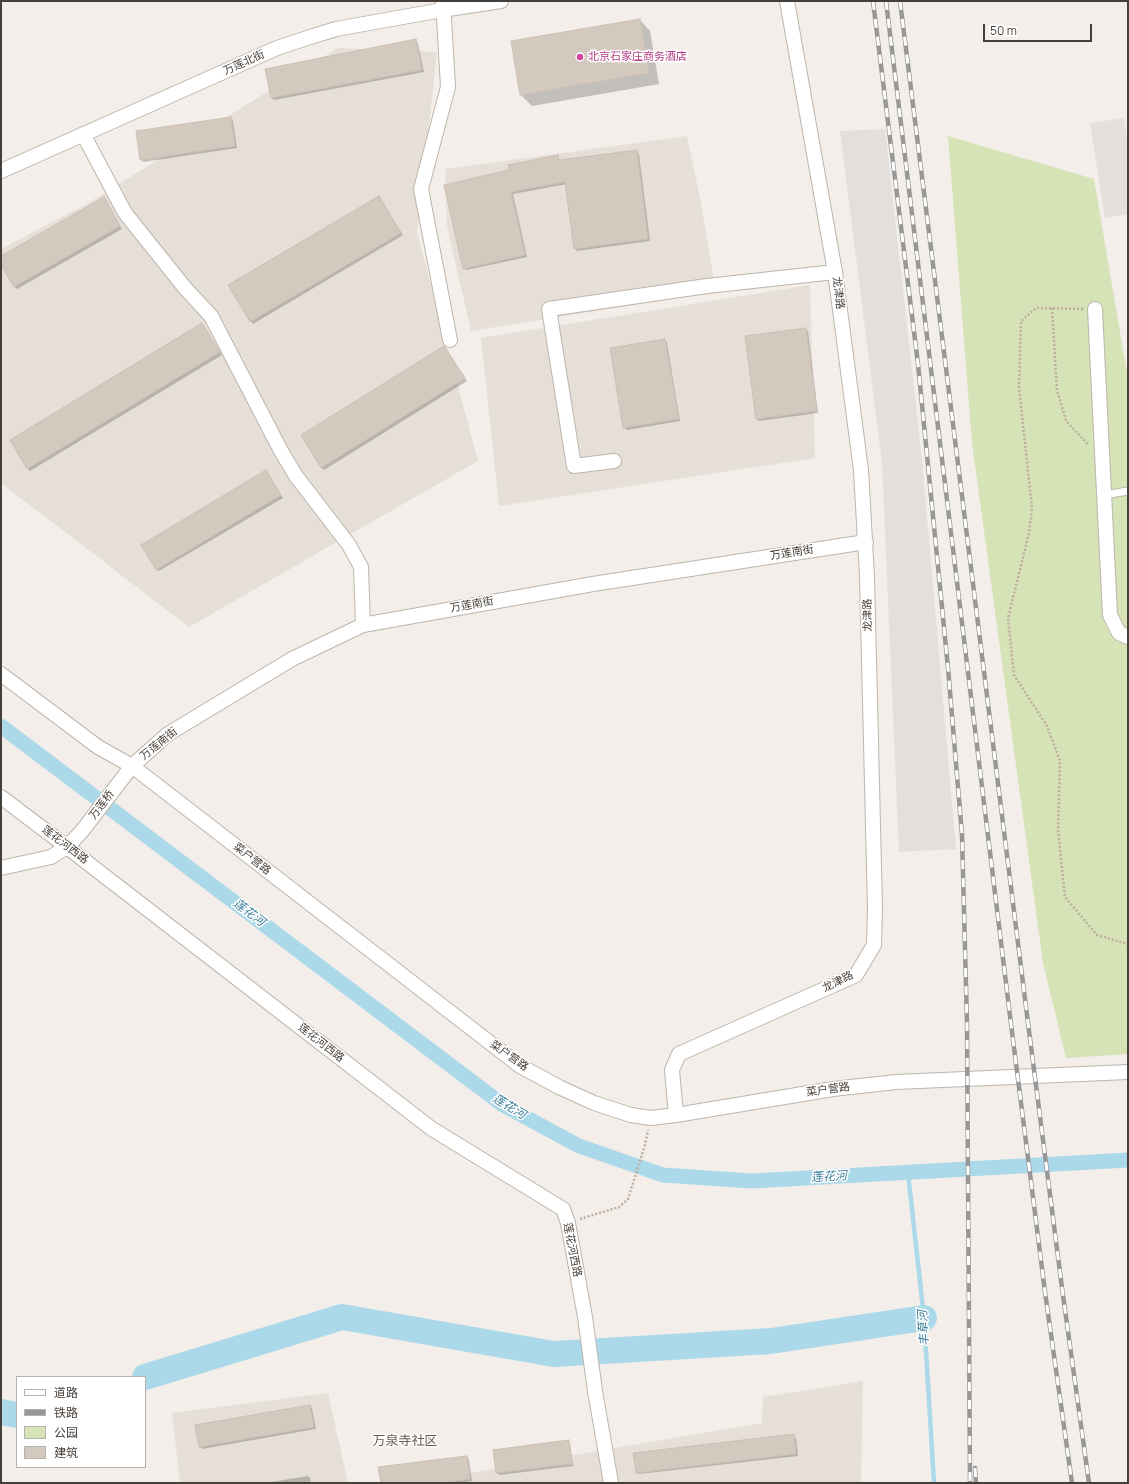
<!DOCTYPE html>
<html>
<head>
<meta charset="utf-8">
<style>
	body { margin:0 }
	#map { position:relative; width:1129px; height:1484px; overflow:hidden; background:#f3eee9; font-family:Manrope,"Noto Sans SC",sans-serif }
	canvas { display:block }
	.frame { position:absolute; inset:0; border:2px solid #463e38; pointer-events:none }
	.legend { position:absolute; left:16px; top:1376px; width:130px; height:92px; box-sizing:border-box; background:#fff; border:1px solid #b5b2af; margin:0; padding:5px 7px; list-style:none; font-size:12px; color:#463e38 }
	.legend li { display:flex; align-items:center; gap:8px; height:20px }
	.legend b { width:20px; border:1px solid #b5b2af }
	.scale { position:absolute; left:983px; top:24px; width:109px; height:18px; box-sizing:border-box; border:2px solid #463e38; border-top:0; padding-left:5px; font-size:12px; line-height:14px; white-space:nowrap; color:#463e38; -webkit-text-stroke:3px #fff; paint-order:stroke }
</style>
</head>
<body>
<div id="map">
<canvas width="1129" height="1484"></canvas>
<div class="frame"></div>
<ul class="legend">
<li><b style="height:5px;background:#fff"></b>道路</li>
<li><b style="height:5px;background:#979797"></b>铁路</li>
<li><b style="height:11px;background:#d5e3b6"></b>公园</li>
<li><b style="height:11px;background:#d3c9bf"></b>建筑</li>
</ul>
<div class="scale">50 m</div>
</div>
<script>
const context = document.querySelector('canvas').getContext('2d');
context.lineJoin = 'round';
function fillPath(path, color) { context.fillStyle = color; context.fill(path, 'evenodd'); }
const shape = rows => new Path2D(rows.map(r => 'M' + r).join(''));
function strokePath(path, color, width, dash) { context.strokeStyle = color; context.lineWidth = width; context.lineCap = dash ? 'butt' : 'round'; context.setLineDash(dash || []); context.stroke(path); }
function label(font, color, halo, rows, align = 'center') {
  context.font = font + ' Manrope,"Noto Sans SC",sans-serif'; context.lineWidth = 3; context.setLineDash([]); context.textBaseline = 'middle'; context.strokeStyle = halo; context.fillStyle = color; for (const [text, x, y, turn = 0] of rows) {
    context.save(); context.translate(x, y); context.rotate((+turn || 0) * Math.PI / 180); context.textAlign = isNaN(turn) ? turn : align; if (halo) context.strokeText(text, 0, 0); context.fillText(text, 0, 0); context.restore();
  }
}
const residential = shape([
	[338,48,437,52,417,233,478,461,189,627,1,483,1,249,85,205],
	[687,136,700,198,716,292,471,331,447,226,445,169],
	[810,285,815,458,499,506,481,338],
	[863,1381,861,1483,410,1483,762,1423,763,1397],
	[328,1393,348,1483,180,1483,172,1413]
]);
const green = shape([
	[948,136,1094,179,1128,379,1128,1054,1066,1058,1043,963,972,443]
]);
const parking = shape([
	[1124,118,1128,148,1128,214,1105,218,1090,123],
	[885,129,922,459,956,849,899,852,882,463,840,131]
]);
const shadow = shape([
	[640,20,650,31,659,84,532,106,521,95],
	[416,40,418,43,424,72,274,100,272,98,266,69],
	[231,118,233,121,237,148,143,162,141,159],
	[637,152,639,154,650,241,577,251,575,248,567,184,513,194,527,257,466,270,464,268,510,171,557,157,560,161],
	[379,197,403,235,253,324,251,321],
	[106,201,122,229,17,289,15,287,1,263,1,258],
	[202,324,222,355,30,471,28,469,11,441],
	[805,329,808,331,818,413,759,421,757,419],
	[665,340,667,343,680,421,627,430,624,427],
	[446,349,467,381,324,470,322,468,302,435],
	[266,471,283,498,159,571,157,569],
	[310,1406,312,1408,316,1429,202,1449,200,1446],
	[793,1435,796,1438,798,1456,639,1474,636,1472],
	[568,1441,570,1443,573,1466,499,1475,497,1473],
	[467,1457,469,1459,472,1481,459,1483,382,1483],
	[308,1476,310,1478,311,1483,265,1483]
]);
const stream = shape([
	[908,1173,924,1318,934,1483]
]);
const canal = shape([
	[1,726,503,1105,579,1146,663,1175,752,1181,1128,1160]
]);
const river = shape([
	[145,1377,342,1317,554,1354,771,1341,924,1318],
	[1,1412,17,1415]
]);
const building = shape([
	[640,19,649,73,520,95,511,41,640,19],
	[416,39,422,70,271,98,265,69,416,39],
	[231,117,235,146,140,160,136,131,231,117],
	[637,150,648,239,574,249,565,182,511,192,525,255,463,269,444,185,509,170,508,165,558,155,559,160,637,150],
	[379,196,401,233,250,322,228,285,379,196],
	[104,197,120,226,14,287,1,265,1,256,104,197],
	[202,323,220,352,27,469,10,440,202,323],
	[806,328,817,411,756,419,745,336,806,328],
	[665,339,679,419,623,428,610,348,665,339],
	[444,346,465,378,321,468,301,435,444,346],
	[266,470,281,495,156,570,141,545,266,470],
	[310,1405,314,1427,199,1447,195,1425,310,1405],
	[794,1434,796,1454,636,1473,633,1453,794,1434],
	[569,1440,572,1464,496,1473,493,1450,569,1440],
	[467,1456,470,1479,441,1483,381,1483,378,1467,467,1456]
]);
const path = shape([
	[1052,308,1057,390,1066,421,1088,444],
	[1083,309,1036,308,1021,321,1019,388,1032,508,1029,533,1008,618,1014,675,1047,726,1060,761,1058,830,1065,897,1097,935,1128,944],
	[580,1219,619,1207,628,1199,645,1145,648,1130]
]);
const lane = shape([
	[1104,495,1128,491]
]);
const street = shape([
	[443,1,448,87,421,189,450,340],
	[83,134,125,213,185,288,211,316,281,451,296,476,349,545,361,567,363,625],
	[1,171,277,48,304,39,336,29,442,10,501,1],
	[1095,309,1110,615,1119,633,1128,637],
	[614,461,574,466,549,309,707,286,835,272],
	[1,674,98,747,132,766,520,1066,559,1087,594,1103,631,1115,651,1118,676,1115,833,1089,896,1082,1128,1072],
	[1,797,67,847,432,1129,563,1209,568,1223,585,1317,595,1391,611,1483],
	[1,868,51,857,67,847,82,831,132,766,168,734,292,659,363,625,593,584,866,542],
	[676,1115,672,1070,679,1054,856,975,874,945,875,908,867,577,861,470,835,272,787,1]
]);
const rail = shape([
	[873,1,918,364,948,668,962,835,967,1024,970,1483],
	[886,1,1011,1024,1045,1292,1072,1483],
	[900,1,1028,1023,1062,1288,1089,1483],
	[975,1468,976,1483]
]);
const markers = [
	[580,57,4,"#d1479c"]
];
const hotelNames = [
	["北京石家庄商务酒店",588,57]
];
const streetNames = [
	["万莲北街",244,63,-24],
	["龙津路",838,293,83],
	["万莲南街",792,553,-9],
	["万莲南街",472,605,-10],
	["龙津路",868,615,-91],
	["万莲南街",159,744,-39],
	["万莲桥",102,805,-52],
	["莲花河西路",65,845,37],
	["菜户营路",252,859,38],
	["龙津路",838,982,-26],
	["莲花河西路",321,1043,38],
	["菜户营路",509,1056,35],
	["菜户营路",828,1090,-8],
	["莲花河西路",572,1250,79]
];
const waterNames = [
	["莲花河",249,913,37],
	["莲花河",509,1107,31],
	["莲花河",829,1177,-3],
	["丰草河",924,1328,-94]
];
const quarterNames = [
	["万泉寺社区",405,1441]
];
fillPath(residential, '#e6dfd8');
fillPath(green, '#d5e3b6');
fillPath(parking, '#e2dfdd');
fillPath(shadow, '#0003');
strokePath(stream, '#acd9e9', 4.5);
strokePath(canal, '#acd9e9', 15);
strokePath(river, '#acd9e9', 26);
fillPath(building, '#d3c9bf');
strokePath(building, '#cdbfb3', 1);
strokePath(lane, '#bdb5ac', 9);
strokePath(street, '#bdb5ac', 16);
strokePath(path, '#beae9f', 2.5, [2, 2]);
strokePath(lane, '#fff', 7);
strokePath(street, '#fff', 14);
strokePath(rail, '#979797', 4.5);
strokePath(rail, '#fff', 3, [9]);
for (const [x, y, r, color] of markers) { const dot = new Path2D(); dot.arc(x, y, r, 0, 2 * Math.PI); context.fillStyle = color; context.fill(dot); strokePath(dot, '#fff', 1.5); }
label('11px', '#b23c85', '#fff', hotelNames, 'left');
label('11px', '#463e38', '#fff', streetNames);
label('italic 12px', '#387d98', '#fff', waterNames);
label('13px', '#675b50', '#fff', quarterNames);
</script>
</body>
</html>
